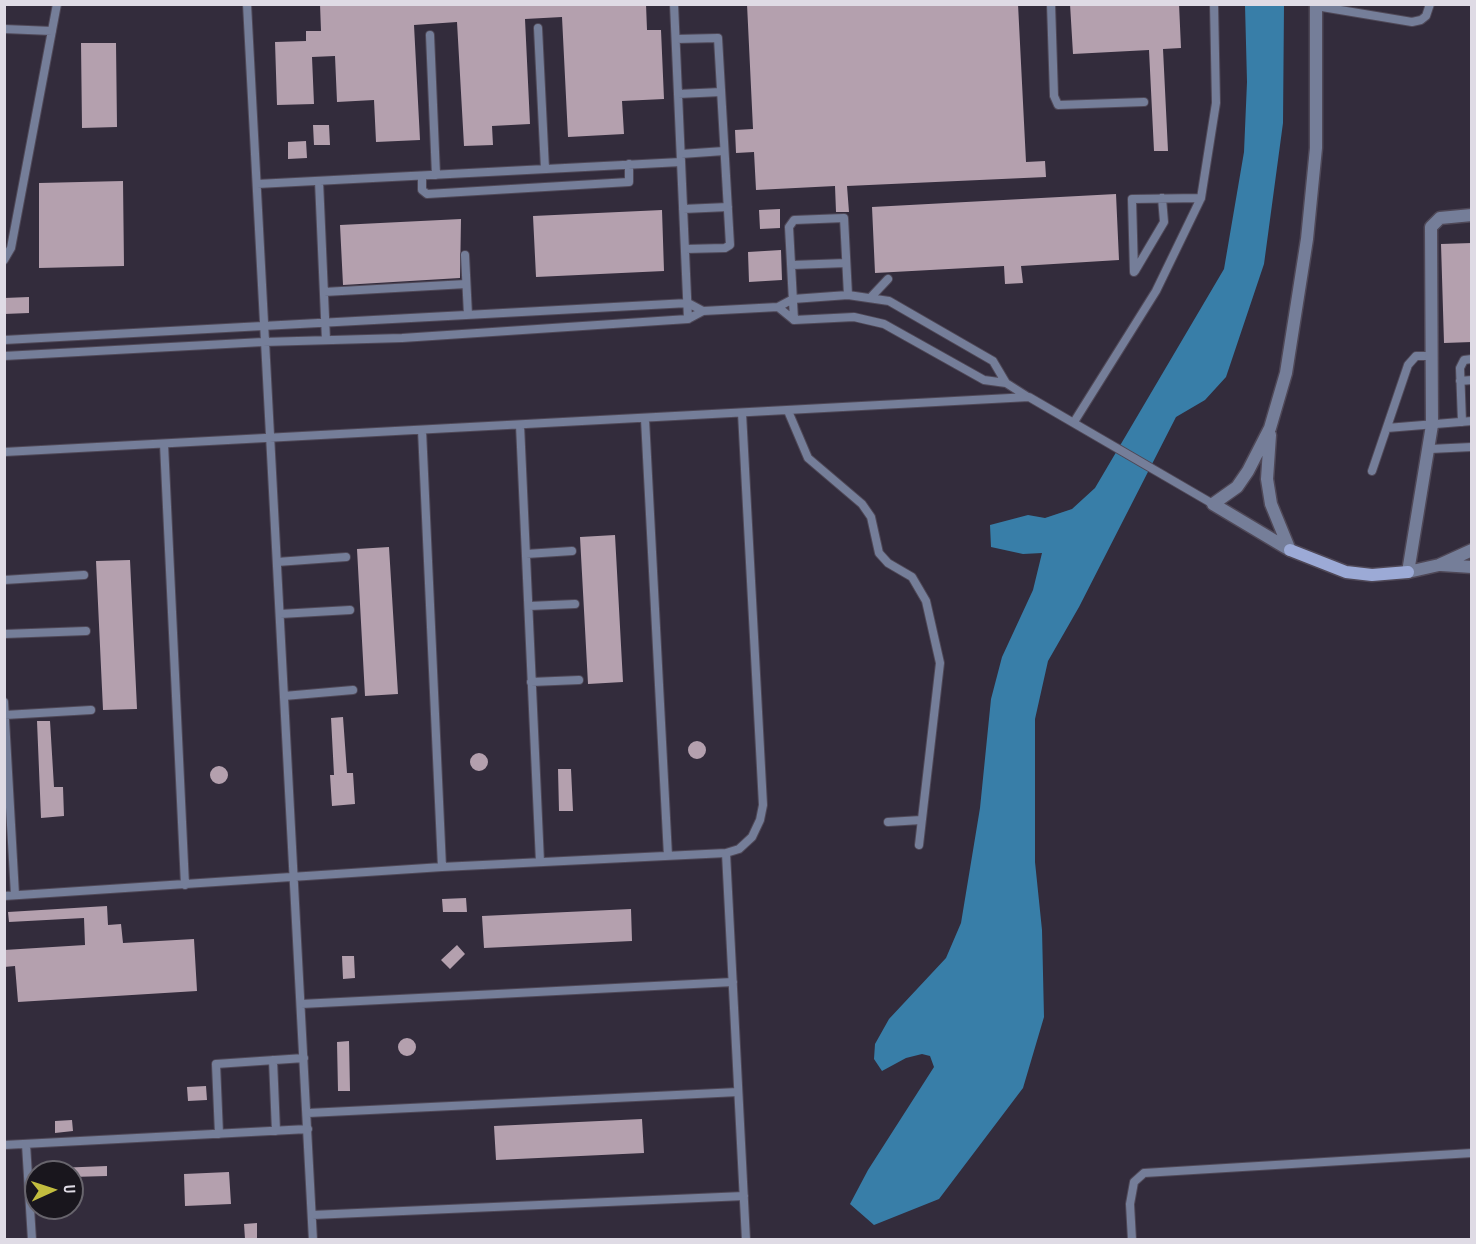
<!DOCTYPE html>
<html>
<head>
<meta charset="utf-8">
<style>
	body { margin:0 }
	#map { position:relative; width:1476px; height:1244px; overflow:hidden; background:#332c3c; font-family:"PT Sans Narrow",sans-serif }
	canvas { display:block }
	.frame { position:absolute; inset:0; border:6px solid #dfdbe5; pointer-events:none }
	.north { position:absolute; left:24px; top:1160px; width:60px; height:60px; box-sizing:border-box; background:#19161d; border:2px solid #68656d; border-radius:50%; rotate:87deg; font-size:16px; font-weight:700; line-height:24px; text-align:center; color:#dfdbe5 }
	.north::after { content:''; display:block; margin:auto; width:21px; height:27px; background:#c2bd3f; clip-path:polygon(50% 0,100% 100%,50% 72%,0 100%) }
</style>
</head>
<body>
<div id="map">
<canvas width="1476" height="1244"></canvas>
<div class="frame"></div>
<div class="north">U</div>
</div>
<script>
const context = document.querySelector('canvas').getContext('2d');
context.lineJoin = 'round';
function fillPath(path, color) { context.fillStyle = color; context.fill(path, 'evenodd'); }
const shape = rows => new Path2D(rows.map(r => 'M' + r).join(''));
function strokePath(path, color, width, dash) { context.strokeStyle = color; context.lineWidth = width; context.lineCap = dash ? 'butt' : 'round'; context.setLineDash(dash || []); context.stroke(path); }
const water = shape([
	[1245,5,1284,5,1283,123,1264,264,1226,377,1205,400,1176,417,1079,607,1048,661,1035,719,1035,862,1042,930,1044,1017,1023,1088,939,1199,874,1225,850,1204,868,1170,934,1067,930,1056,922,1054,906,1058,882,1071,874,1059,875,1044,889,1019,946,958,961,923,980,808,991,699,1002,657,1033,590,1042,553,1023,554,991,547,990,525,1028,515,1045,518,1072,509,1095,488,1224,269,1244,152,1247,82]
]);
const building = shape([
	[320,4,646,4,647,30,661,30,664,99,622,101,624,134,568,137,562,17,525,19,530,124,492,126,493,145,464,146,457,22,414,25,420,140,376,142,374,100,337,102,335,56,312,57,314,104,277,105,275,42,306,41,306,31,321,31],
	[747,4,1018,4,1026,162,1045,161,1046,177,847,186,849,212,836,212,835,186,756,190,754,152,736,153,735,130,753,129],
	[1070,4,1179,4,1181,48,1163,49,1168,151,1154,151,1149,50,1073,54],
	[81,43,116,43,117,127,82,128],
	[313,125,329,125,330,145,314,145],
	[306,141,307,158,288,159,288,142],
	[123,181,124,266,39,268,39,183],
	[1116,194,1119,260,1021,266,1023,283,1005,284,1004,266,875,273,872,207],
	[780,209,780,228,760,229,759,210],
	[662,210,664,271,536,277,533,216],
	[461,219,460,278,343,285,340,225],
	[1472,243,1472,342,1444,343,1441,244],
	[781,250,782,280,749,282,748,252],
	[29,297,29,313,4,314,4,298],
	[615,535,623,682,588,684,580,537],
	[389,547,398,694,365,696,357,549],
	[130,560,137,709,103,710,96,561],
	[343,717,347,773,353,773,355,804,332,806,330,775,334,775,331,718],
	[37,721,50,721,54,787,63,787,64,816,41,818],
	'688 750a9 9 0 1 1 18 0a9 9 0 1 1-18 0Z',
	'470 762a9 9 0 1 1 18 0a9 9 0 1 1-18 0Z',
	'210 775a9 9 0 1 1 18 0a9 9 0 1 1-18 0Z',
	[558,769,571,769,573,811,559,811],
	[466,898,467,912,443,912,442,899],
	[107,906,108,925,121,924,123,943,194,939,197,991,18,1002,15,966,4,967,4,950,85,945,84,918,9,922,8,912],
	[631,909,632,941,484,948,482,916],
	[457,945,465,954,450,969,441,960],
	[342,956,354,956,355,978,343,979],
	'398 1047a9 9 0 1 1 18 0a9 9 0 1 1-18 0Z',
	[349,1041,350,1091,338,1091,337,1042],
	[206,1086,207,1100,188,1101,187,1087],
	[642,1119,644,1153,496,1160,494,1126],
	[72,1120,73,1131,55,1133,55,1121],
	[107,1166,107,1176,72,1177,72,1172,57,1172,57,1168],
	[229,1172,231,1204,185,1206,184,1174],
	[257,1223,257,1239,245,1239,244,1224]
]);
const lane = shape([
	[247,4,313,1240],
	[674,4,688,319],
	[1051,4,1054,96,1058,105,1144,102],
	[1316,6,1412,22,1421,20,1426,16,1430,4],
	[538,28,545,169],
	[4,29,52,31],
	[430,35,436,175],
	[676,39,718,38,730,245,725,248,685,249],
	[678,94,721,92],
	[681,154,724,151],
	[422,176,422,190,427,194,629,182,629,164],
	[319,181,326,340],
	[257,184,681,162],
	[683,209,728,207],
	[465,255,468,315],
	[4,260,11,248,57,4],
	[792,265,846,263],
	[1135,271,1164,222,1162,198],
	[1134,272,1132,199,1201,198],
	[324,292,466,284],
	[872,296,888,279],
	[778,307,794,320,854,317,884,324,984,380,1006,383,1028,397],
	[794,320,789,227,794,220,844,218,848,295],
	[4,340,688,303,703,311],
	[4,356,263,342,402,338,688,319,703,311,778,307,793,299,848,295,889,301,993,361,1006,383],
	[1460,381,1472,380],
	[788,411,808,458,862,504,871,517,879,553,888,563,912,577,926,601,940,663,919,845],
	[645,419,668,856],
	[1074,422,1156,291,1201,198,1216,103,1214,4],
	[1462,422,1460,368,1464,360,1472,359],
	[520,425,540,862],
	[1387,428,1472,421],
	[422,430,442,867],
	[164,444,185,885],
	[1430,449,1472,447],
	[4,452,1029,397,1213,504],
	[1372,471,1408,365,1416,356,1432,356],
	[526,554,572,551],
	[277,562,346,557],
	[4,580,84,575],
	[529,606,575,604],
	[280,614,350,610],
	[4,634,86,631],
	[531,682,579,680],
	[284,696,353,690],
	[4,702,15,895],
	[5,715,91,710],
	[888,822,921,820],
	[726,853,746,1240],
	[4,896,442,867,726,853,739,849,752,837,760,820,763,805,742,413],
	[301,1004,733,982],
	[273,1060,276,1131],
	[308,1113,738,1092],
	[219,1134,216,1064,304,1058],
	[26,1144,32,1240],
	[4,1145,308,1129],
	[312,1215,744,1196],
	[1132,1240,1130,1204,1134,1182,1144,1173,1472,1153]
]);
const street = shape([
	[1472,215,1440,218,1431,227,1432,425,1408,572,1439,565,1472,550],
	[1270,435,1267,479,1271,504,1289,548],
	[1290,550,1213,504,1237,487,1248,471,1270,428,1286,373,1307,239,1316,148,1316,4],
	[1441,565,1472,567]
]);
const secondary = shape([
	[1290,550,1346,572,1372,575,1408,572]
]);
fillPath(water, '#387ea8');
fillPath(building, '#b4a0ae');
strokePath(lane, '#4f4857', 10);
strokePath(street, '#4f4857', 15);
strokePath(secondary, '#4f4857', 15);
strokePath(lane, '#757e99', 8);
strokePath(street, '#757e99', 12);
strokePath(secondary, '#9caad6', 12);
</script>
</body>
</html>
